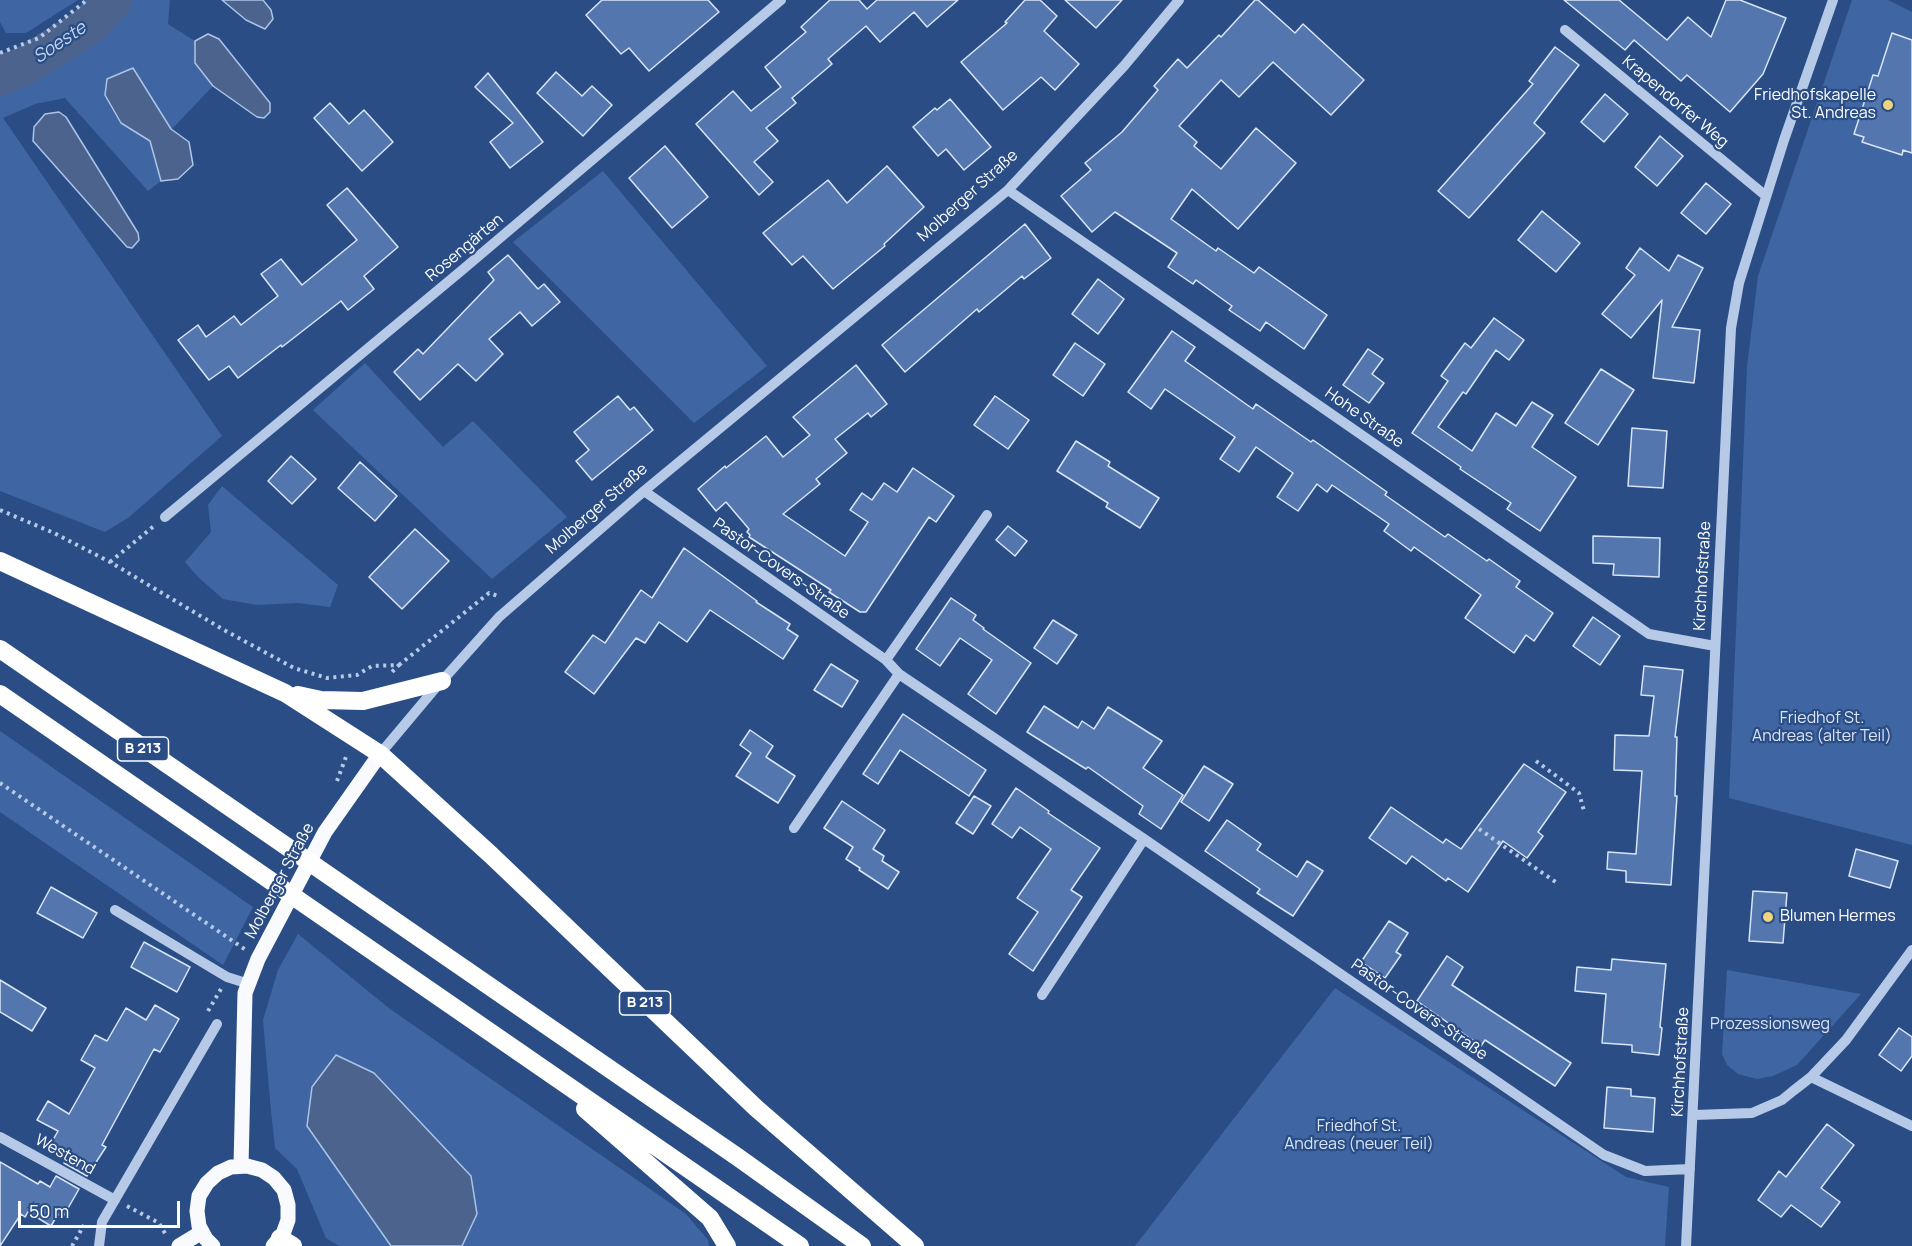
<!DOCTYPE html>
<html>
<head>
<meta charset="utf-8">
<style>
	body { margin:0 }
	#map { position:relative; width:1912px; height:1246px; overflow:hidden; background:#2a4d86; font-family:Manrope,sans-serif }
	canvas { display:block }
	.scale { position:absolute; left:18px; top:1201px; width:162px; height:27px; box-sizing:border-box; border:3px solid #fff; border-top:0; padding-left:8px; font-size:18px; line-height:21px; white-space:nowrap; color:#fff; -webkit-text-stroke:4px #2a4d86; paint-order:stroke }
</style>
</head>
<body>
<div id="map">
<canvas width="1912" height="1246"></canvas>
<div class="scale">50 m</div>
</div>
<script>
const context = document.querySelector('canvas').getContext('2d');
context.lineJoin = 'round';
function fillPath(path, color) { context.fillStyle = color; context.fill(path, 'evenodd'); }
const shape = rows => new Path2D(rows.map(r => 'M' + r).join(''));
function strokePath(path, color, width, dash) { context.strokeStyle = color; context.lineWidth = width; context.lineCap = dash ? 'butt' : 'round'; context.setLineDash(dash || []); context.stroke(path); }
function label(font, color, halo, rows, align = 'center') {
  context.font = font + ' Manrope,sans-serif'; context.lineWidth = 4.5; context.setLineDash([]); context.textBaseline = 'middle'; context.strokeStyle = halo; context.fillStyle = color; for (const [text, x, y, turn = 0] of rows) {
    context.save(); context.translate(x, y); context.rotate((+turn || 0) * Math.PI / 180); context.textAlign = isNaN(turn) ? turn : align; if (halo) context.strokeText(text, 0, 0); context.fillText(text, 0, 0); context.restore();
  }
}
const green = shape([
	[0,0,78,0,26,33,6,33,0,22],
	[120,0,170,0,168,24,195,41,195,63,213,86,171,130,133,68,121,123,150,140,161,181,148,191,65,98,35,104,3,118,222,436,128,518,105,532,0,491,0,88,4,83,109,18],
	[1852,0,1888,0,1912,12,1912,845,1729,798,1747,367,1758,276],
	[603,171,767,366,694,423,513,242],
	[365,363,443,447,473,421,567,517,492,579,313,410],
	[222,486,338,585,330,607,298,603,257,605,223,599,198,577,185,562,211,532,208,505],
	[0,731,253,907,223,965,0,812],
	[298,934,390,1009,686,1214,708,1240,709,1246,462,1246,477,1214,307,1126,391,1246,339,1246,326,1238,297,1169,275,1148,271,1111,263,1020,278,970],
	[1727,970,1861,994,1797,1065,1773,1076,1757,1079,1738,1074,1727,1065,1722,1054],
	[1335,988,1626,1177,1669,1187,1665,1246,1135,1246]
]);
const water = shape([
	[222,0,263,0,271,10,273,19,265,29,246,20,222,0],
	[208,34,219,39,270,103,270,112,264,118,257,117,213,86,195,63,195,41,208,34],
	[133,68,171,129,189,142,193,165,178,179,161,181,150,141,121,123,105,95,107,79,133,68],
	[59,112,66,117,138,233,139,240,132,248,127,247,33,141,34,127,45,114,59,112],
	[336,1055,374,1073,471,1176,477,1214,462,1246,391,1246,307,1126,312,1087,336,1055]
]);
const river = shape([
	[0,76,26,65,87,27,113,0]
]);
const building = shape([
	[602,0,708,0,719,12,649,71,629,48,621,54,586,15,602,0],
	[830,0,859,0,867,9,877,0,958,0,927,27,914,12,880,42,866,26,828,59,832,64,792,98,796,103,766,128,778,141,754,162,773,182,759,195,696,124,733,91,751,111,781,87,765,67,806,32,801,27,830,0],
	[1025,0,1040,0,1057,16,1044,31,1079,64,1055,90,1041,77,1003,110,961,62,1007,23,1005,22,1025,0],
	[1065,0,1122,0,1096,28,1065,0],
	[1255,0,1258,0,1295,33,1303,24,1364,80,1331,115,1273,62,1239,97,1221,80,1179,126,1197,142,1194,146,1221,169,1256,128,1296,163,1238,229,1192,189,1171,219,1216,251,1218,248,1254,273,1259,267,1327,315,1304,349,1266,322,1260,331,1229,310,1232,306,1196,280,1193,284,1168,267,1177,253,1115,212,1092,232,1061,196,1091,170,1085,163,1122,132,1158,90,1154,86,1178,59,1187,68,1219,35,1221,37,1255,0],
	[1564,0,1619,0,1667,40,1688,17,1711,37,1726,0,1740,0,1786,18,1763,74,1730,112,1687,75,1681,81,1634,40,1625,50,1564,0],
	[1892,33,1912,40,1912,153,1903,150,1902,155,1862,142,1864,137,1854,134,1873,75,1878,76,1892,33],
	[1555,47,1579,65,1534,123,1545,133,1469,218,1438,191,1533,84,1529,81,1555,47],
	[556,72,582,96,592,86,612,105,583,136,537,93,556,72],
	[488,73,543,142,510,168,490,142,513,123,475,87,488,73],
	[1605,94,1628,114,1604,142,1581,122,1605,94],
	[950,99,991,147,964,170,946,149,938,156,913,127,935,108,937,110,950,99],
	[330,103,349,124,364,110,393,142,362,171,314,118,330,103],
	[1660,136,1683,156,1657,186,1635,167,1660,136],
	[665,146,708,197,672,228,629,178,665,146],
	[887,166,924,207,884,244,885,246,833,289,803,256,792,265,763,233,828,180,847,203,887,166],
	[1706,183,1731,204,1706,234,1681,213,1706,183],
	[347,188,398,247,364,276,374,289,348,310,341,301,282,347,281,345,238,378,229,366,209,380,178,340,198,325,206,337,234,316,241,325,278,296,261,274,281,259,302,285,357,240,327,205,347,188],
	[1542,211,1580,243,1556,272,1518,240,1542,211],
	[1025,224,1051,258,1024,279,1022,276,979,312,977,309,905,372,882,345,1025,224],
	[1640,248,1669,271,1678,255,1703,268,1672,327,1700,330,1694,383,1653,378,1662,300,1631,338,1602,314,1635,275,1626,268,1640,248],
	[508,255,538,289,544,284,560,302,532,326,520,312,489,339,503,354,476,381,458,364,420,400,394,372,418,349,423,354,494,280,488,272,508,255],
	[1098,279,1124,299,1098,334,1072,314,1098,279],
	[1494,318,1524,340,1509,360,1496,350,1466,394,1463,392,1438,427,1472,451,1496,413,1516,426,1532,402,1553,415,1532,447,1576,477,1540,531,1507,509,1511,503,1460,469,1461,467,1412,433,1448,381,1441,376,1465,343,1471,348,1494,318],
	[1172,331,1195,347,1185,361,1253,409,1256,404,1311,442,1313,440,1387,492,1385,495,1445,537,1448,534,1487,561,1489,559,1520,581,1516,587,1553,613,1534,641,1526,635,1514,653,1465,618,1481,595,1414,547,1411,551,1384,531,1389,524,1332,485,1327,492,1317,484,1298,511,1277,497,1293,473,1256,447,1239,472,1220,459,1235,437,1165,389,1151,409,1128,392,1172,331],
	[1075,343,1105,364,1083,396,1053,375,1075,343],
	[1368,349,1383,359,1372,374,1384,383,1369,403,1343,385,1368,349],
	[856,365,887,404,871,417,868,413,835,439,847,453,816,479,820,484,783,514,845,556,868,522,850,510,862,493,872,500,884,483,897,492,913,468,954,496,936,522,929,517,866,612,860,612,829,592,831,590,749,537,750,535,747,532,749,529,726,502,716,511,698,489,725,466,726,468,766,436,783,457,810,435,793,417,856,365],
	[1601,369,1634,390,1598,445,1565,423,1601,369],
	[618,396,630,410,634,407,653,430,592,480,576,461,589,450,574,432,618,396],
	[995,396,1029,420,1008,449,974,425,995,396],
	[1632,428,1667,431,1663,488,1628,486,1632,428],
	[1076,441,1110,462,1108,466,1159,498,1140,528,1106,507,1108,503,1057,471,1076,441],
	[291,456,316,479,292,504,268,481,291,456],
	[360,462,397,496,375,521,338,488,360,462],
	[1008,526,1027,541,1015,556,996,540,1008,526],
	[415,529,449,561,402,609,369,577,415,529],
	[1593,536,1660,538,1659,577,1613,575,1614,564,1593,563,1593,536],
	[684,548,757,601,756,602,790,624,787,629,798,636,783,659,710,610,687,642,659,622,645,643,636,638,594,694,565,672,593,635,605,643,641,590,652,598,684,548],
	[951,598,976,615,973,620,984,628,983,629,1031,663,996,714,968,694,992,660,960,638,940,666,916,649,951,598],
	[1593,617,1620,636,1600,665,1573,646,1593,617],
	[1053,620,1077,635,1057,664,1034,648,1053,620],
	[831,664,858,681,842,707,814,690,831,664],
	[1644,666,1683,670,1675,737,1677,737,1675,796,1677,796,1671,885,1626,882,1626,871,1607,869,1608,852,1636,854,1642,771,1614,770,1615,735,1649,736,1654,696,1641,695,1644,666],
	[1044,706,1078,728,1082,721,1094,729,1108,707,1162,741,1143,768,1183,795,1161,829,1139,814,1143,806,1088,767,1086,769,1027,732,1044,706],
	[903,714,986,770,969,796,900,750,878,784,863,774,903,714],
	[750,730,773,746,766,757,795,776,778,803,736,776,751,753,740,745,750,730],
	[1524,764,1566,792,1538,832,1543,836,1527,858,1503,841,1468,892,1448,878,1446,881,1412,856,1406,864,1369,838,1391,807,1443,843,1446,839,1461,849,1524,764],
	[1204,766,1233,784,1209,821,1181,802,1204,766],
	[1016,788,1049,811,1048,813,1100,848,1071,890,1082,897,1033,971,1009,954,1038,912,1017,898,1051,849,1020,827,1012,838,992,824,1016,788],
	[974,796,991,806,973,834,956,823,974,796],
	[842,801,885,830,873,849,884,856,882,861,899,872,888,889,859,870,860,868,846,859,853,847,824,828,842,801],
	[1227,820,1261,844,1257,850,1297,877,1307,861,1323,871,1293,916,1257,893,1260,889,1205,851,1227,820],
	[1856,849,1898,861,1890,888,1849,876,1856,849],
	[51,887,97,913,83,938,37,913,51,887],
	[1753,891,1787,893,1783,943,1749,941,1753,891],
	[1389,921,1408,933,1396,952,1401,955,1385,978,1361,962,1389,921],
	[144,942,190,967,177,992,131,967,144,942],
	[1447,956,1463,967,1452,985,1571,1063,1555,1086,1485,1040,1481,1046,1417,1001,1447,956],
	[1612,959,1666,964,1660,1027,1662,1028,1659,1055,1632,1052,1632,1045,1602,1043,1606,994,1575,991,1577,967,1611,970,1612,959],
	[0,980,46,1008,32,1031,0,1012,0,980],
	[155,1005,179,1019,160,1052,154,1049,102,1145,106,1147,87,1176,64,1163,67,1157,49,1147,58,1131,37,1120,48,1101,69,1114,95,1068,81,1060,95,1035,107,1041,126,1008,146,1020,155,1005],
	[1899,1028,1912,1037,1912,1056,1901,1071,1879,1055,1899,1028],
	[1607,1087,1631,1089,1631,1096,1655,1098,1653,1132,1604,1128,1607,1087],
	[1827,1124,1854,1145,1821,1188,1840,1202,1821,1227,1791,1205,1781,1217,1758,1200,1779,1171,1786,1177,1827,1124],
	[0,1162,38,1184,40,1181,50,1187,56,1176,79,1189,63,1217,58,1214,51,1226,28,1212,25,1217,21,1214,0,1246,0,1162]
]);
const path = shape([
	[0,53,39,38,87,0],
	[0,510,54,533,110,562,224,630,294,668,327,678,357,675,372,666,399,665,391,673],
	[110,562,154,526],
	[399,665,489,593,498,596],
	[1536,761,1579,793,1584,811],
	[337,781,347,754],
	[0,783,246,950],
	[1479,829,1557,883],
	[208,1011,221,989],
	[127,1206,159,1223,166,1235],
	[72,1246,84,1225]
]);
const minor = shape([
	[1565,30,1766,196],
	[1008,190,1649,634,1715,646],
	[644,491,886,660,899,674,1144,839,1604,1155,1645,1171,1690,1169],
	[165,517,461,271,781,0],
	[886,660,987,515],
	[380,754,432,692,499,617,644,491,1008,190,1124,66,1179,0],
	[794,828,899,674],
	[115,910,227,977,249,984],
	[1042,995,1144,839],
	[1811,1077,1912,1126],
	[1694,1115,1752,1113,1782,1100,1793,1091,1811,1077,1846,1040,1912,950],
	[0,1137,115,1200],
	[99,1246,102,1222,217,1024],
	[1686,1246,1731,328,1739,283,1784,140,1833,0]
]);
const major = shape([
	[241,1166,245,993,258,959,325,832,380,754],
	[179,1246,202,1232],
	[213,1246,206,1239,199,1226,197,1211,199,1196,207,1183,218,1173,231,1167,247,1166,262,1170,274,1178,284,1190,288,1205,288,1220,283,1234,273,1246]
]);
const highway = shape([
	[0,561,285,693,380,754,491,855,756,1108,915,1246],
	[0,649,739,1158,862,1246],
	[0,694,800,1246],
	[298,695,321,700,363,701,442,681],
	[585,1109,710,1218,727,1246],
	[280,1238,293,1246]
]);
const markers = [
	[1888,105,6,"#eed47e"],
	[1768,917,6,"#eed47e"]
];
const shields = [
	[143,749,51],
	[645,1003,51]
];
const shieldNames = [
	["B 213",143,749],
	["B 213",645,1003]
];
const poiNames = [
	["Friedhofskapelle",1876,96],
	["St. Andreas",1876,114],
	["Blumen Hermes",1780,917,"left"]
];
const streetNames = [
	["Krapendorfer Weg",1675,102,40],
	["Molberger Straße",968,196,-42],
	["Rosengärten",465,248,-40],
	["Hohe Straße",1364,418,35],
	["Molberger Straße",597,509,-41],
	["Pastor-Covers-Straße",781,569,35],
	["Kirchhofstraße",1703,576,-87],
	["Molberger Straße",280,881,-62],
	["Pastor-Covers-Straße",1419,1010,35],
	["Kirchhofstraße",1681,1062,-87],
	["Westend",65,1155,29]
];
const parkNames = [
	["Friedhof St.",1822,719],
	["Andreas (alter Teil)",1822,737],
	["Prozessionsweg",1770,1025],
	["Friedhof St.",1359,1127],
	["Andreas (neuer Teil)",1359,1145]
];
const waterNames = [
	["Soeste",60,43,-34]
];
fillPath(green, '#3f66a3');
fillPath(water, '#4c648d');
strokePath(water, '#abc4e8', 1.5);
strokePath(river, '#4c648d', 39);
fillPath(building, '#5376ae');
strokePath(building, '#d9e5f6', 1.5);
strokePath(path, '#b6cae8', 4, [3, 4.5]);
strokePath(minor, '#b6cae8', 10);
strokePath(major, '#f8fafe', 15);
strokePath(highway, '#fff', 18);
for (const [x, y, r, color] of markers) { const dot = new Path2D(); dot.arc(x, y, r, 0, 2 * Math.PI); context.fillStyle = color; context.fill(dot); strokePath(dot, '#2a4d86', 2); }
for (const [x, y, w] of shields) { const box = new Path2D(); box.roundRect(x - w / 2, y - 12, w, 24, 4.5); context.fillStyle = '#2a4d86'; context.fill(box); strokePath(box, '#fff', 1.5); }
label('bold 15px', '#fff', null, shieldNames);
label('16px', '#fff', '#2a4d86', poiNames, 'right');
label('16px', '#fff', '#2a4d86', streetNames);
label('16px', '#d9e5f6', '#2a4d86', parkNames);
label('italic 18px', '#c2d4ef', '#2a4d86', waterNames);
</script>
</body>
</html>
